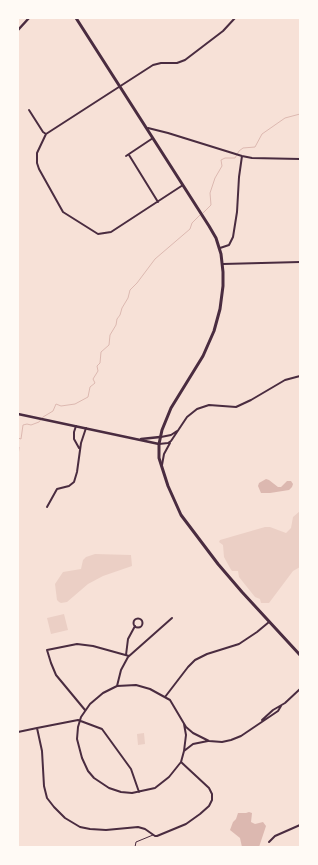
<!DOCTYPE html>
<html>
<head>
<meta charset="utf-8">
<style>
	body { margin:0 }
	#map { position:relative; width:318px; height:865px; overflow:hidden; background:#f7e1d7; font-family:"Golos Text",sans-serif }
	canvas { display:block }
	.frame { position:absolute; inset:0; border:19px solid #fffaf5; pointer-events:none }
</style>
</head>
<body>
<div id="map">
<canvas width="318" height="865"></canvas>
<div class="frame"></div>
</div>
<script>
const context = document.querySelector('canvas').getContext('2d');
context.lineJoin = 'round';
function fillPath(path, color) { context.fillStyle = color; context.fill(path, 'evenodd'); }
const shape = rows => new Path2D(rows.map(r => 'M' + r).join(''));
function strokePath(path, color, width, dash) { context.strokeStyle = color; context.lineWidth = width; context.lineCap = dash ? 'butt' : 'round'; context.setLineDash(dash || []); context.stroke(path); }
const green = shape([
	[300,511,300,567,293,571,269,603,261,603,260,599,255,597,239,577,238,571,232,571,230,568,224,557,223,545,219,542,220,540,265,527,270,527,286,533,291,528,293,517],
	[95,554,131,555,132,566,103,576,88,584,67,602,61,603,59,602,57,600,55,584,63,572,81,569,83,560,86,557],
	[64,614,68,630,51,634,47,618],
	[144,733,145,744,138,745,137,734]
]);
const water = shape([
	[266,479,269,480,278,487,281,487,287,481,291,481,293,484,292,487,289,490,270,493,261,493,258,486,259,483],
	[249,812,252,813,251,822,255,824,263,822,266,826,259,847,242,847,240,838,230,830,233,822,236,819,238,813,246,813]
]);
const stream = shape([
	[203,213,211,205,210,193,215,178,222,166,221,160,225,158,235,158,239,151,243,148,255,147,262,134,285,118,300,114],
	[18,438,21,439,23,425,27,424,31,425,39,422,43,417,53,411,56,404,61,406,75,404,88,397,90,387,95,383,93,379,98,371,97,366,100,363,101,352,109,345,110,335,116,325,117,319,120,315,122,308,128,298,130,290,137,283,155,259,190,229,192,223,200,215],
	[18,446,19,447,18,457]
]);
const service = shape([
	[135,847,136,842,153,835]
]);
const minor = shape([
	[29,110,43,132,46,134],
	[148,128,168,133,242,156,252,158,300,159],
	[129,155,158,202],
	[126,156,153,138],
	[183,185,111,232,98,234,63,212,39,169,37,163,37,153,46,134,153,65,161,63,177,63,185,60,223,31,235,18],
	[220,248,229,245,233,237,237,212,239,177,242,156],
	[223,264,300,262],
	[76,426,74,432,74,439,79,448],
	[161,437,171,435,177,431],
	[159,444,168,443,171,441,187,417,197,409,209,405,236,407,251,400,285,380,300,376],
	[162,465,164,454,170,443],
	[47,507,57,489,69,486,74,482,77,472,81,443,86,428],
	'133.5 623a4.5 4.5 0 1 1 9 0a4.5 4.5 0 1 1-9 0Z',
	[126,655,128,639,135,626],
	[117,686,121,670,128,657,172,618],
	[165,697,188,667,195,660,207,654,239,644,257,632,269,622],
	[85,710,56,675,51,663,47,650,77,644,93,646,129,656],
	[262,720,273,710,285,703,300,689],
	[184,724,186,735,184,751,193,744,208,741],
	[18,732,37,728],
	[181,762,169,777,155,788,132,793,121,792,109,788,94,778,88,771,82,758,77,739,78,727,81,717,90,704,103,693,117,686,136,685,150,689,170,700,186,727,193,733,209,741,222,742,231,740,241,736,278,711,281,706],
	[139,792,131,769,102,729,78,720,37,728,42,751,44,786,47,798,54,807,65,818,80,827,90,829,106,830,138,827,145,829,155,836,157,836,186,824,200,814,209,806,212,800,212,794,209,788,181,762,184,751],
	[269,842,275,836,300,825]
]);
const tertiary = shape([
	[18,30,29,18],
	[18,414,159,444],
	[141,439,160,437]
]);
const secondary = shape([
	[76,18,209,226,216,238,221,254,223,272,223,286,220,309,214,331,203,356,171,408,162,430,159,444,159,458,168,486,181,515,218,564,242,592,300,655]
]);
fillPath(green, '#ebcfc5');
fillPath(water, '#dcb8b0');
strokePath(stream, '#dcb8b0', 1);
strokePath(service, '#4a2c40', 1);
strokePath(minor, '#4a2c40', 2);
strokePath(tertiary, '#4a2c40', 2.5);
strokePath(secondary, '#4a2c40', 3);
</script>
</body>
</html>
